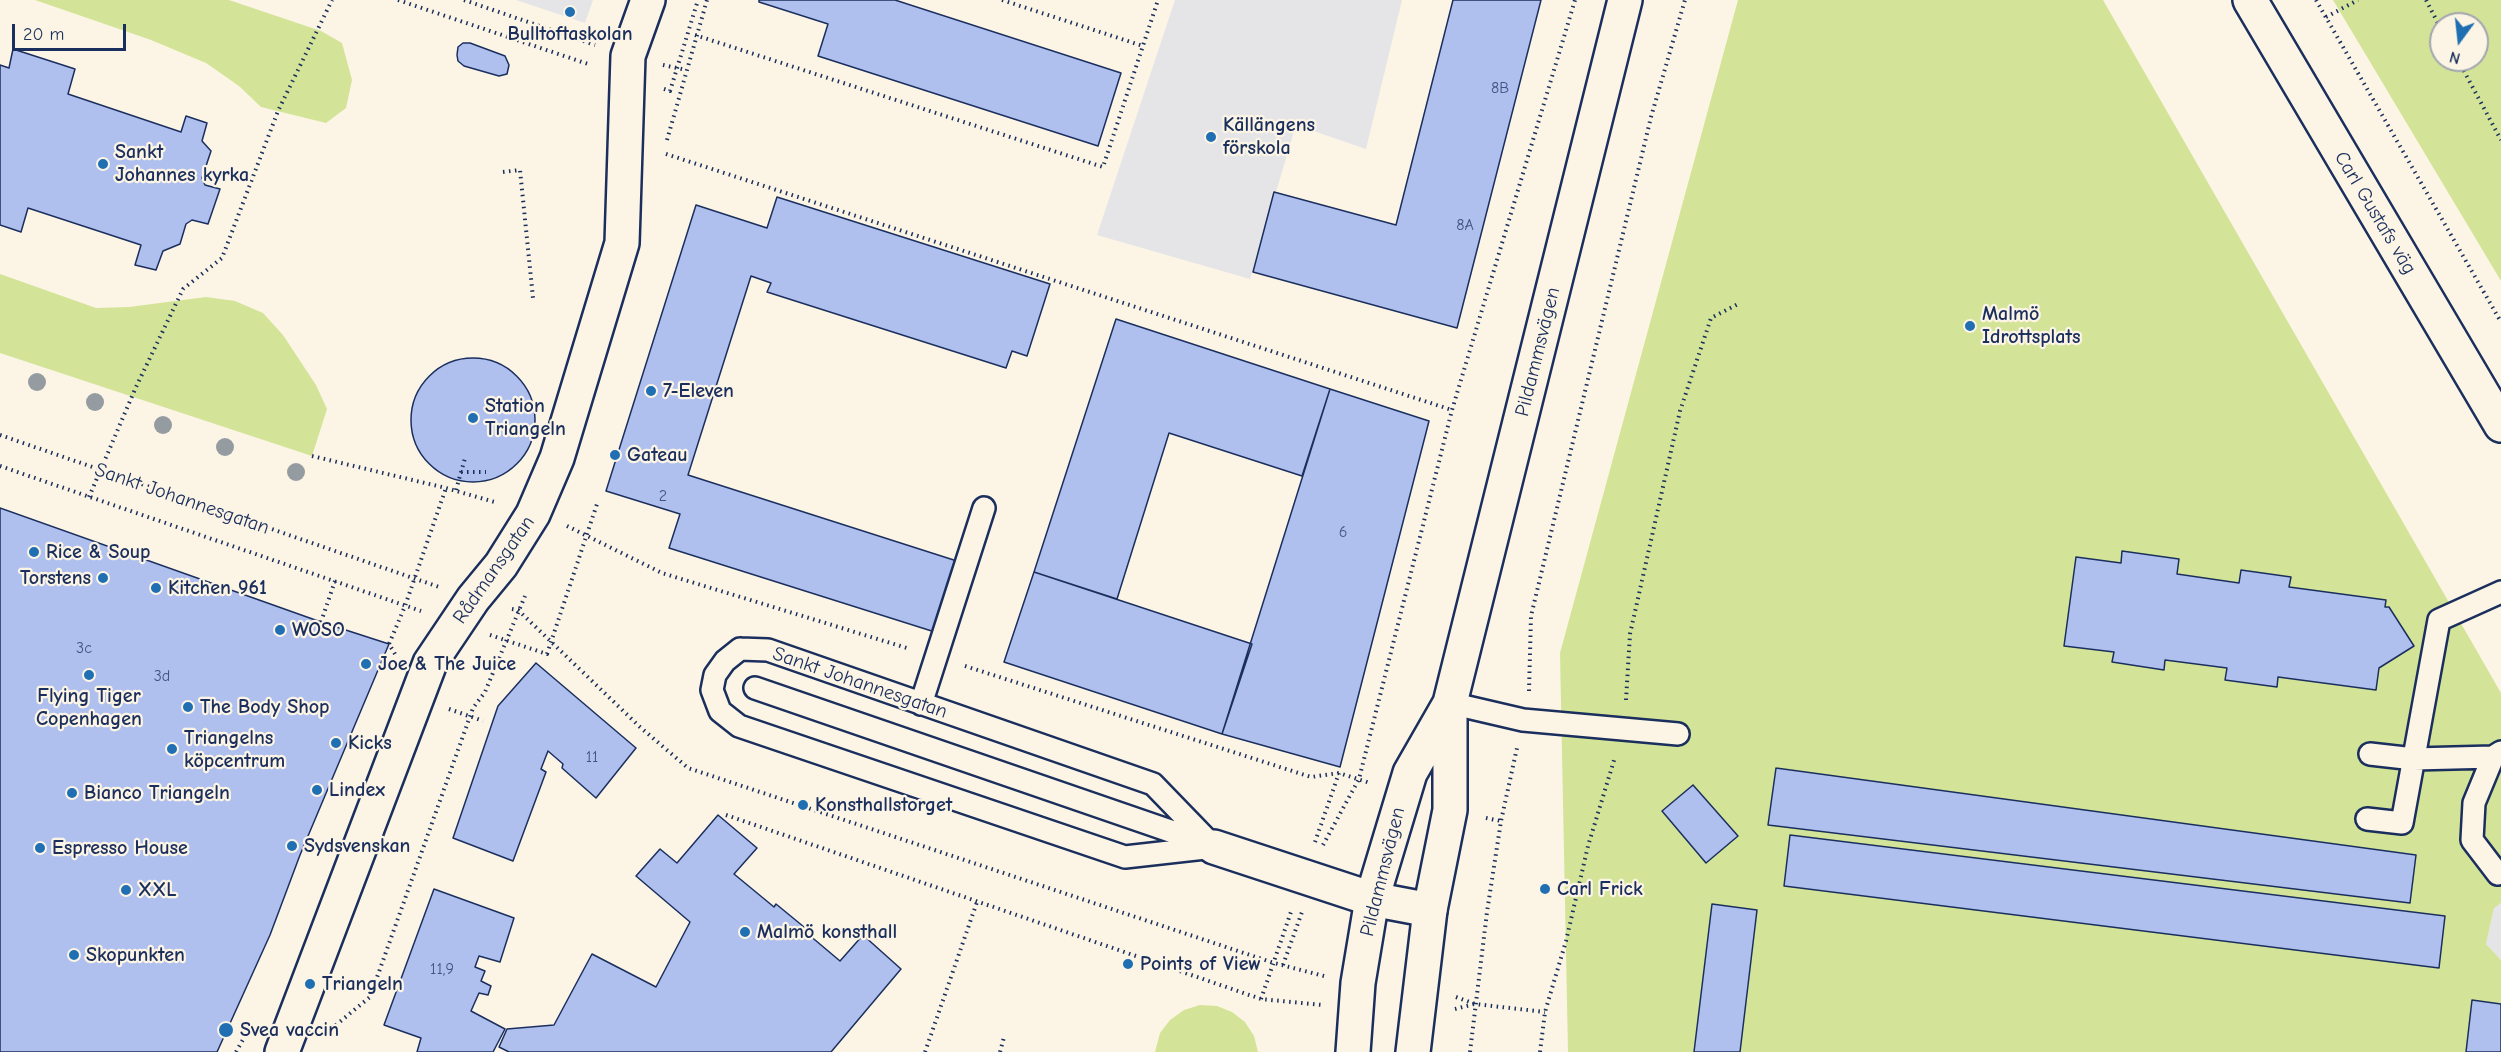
<!DOCTYPE html>
<html>
<head>
<meta charset="utf-8">
<style>
	body { margin:0 }
	#map { position:relative; width:2501px; height:1052px; overflow:hidden; background:#fcf5e5; font-family:"Comic Neue",sans-serif }
	canvas { display:block }
	.north { position:absolute; left:2429px; top:12px; width:60px; height:60px; box-sizing:border-box; background:#fcf5e5; border:2px solid #a2a6af; border-radius:50%; rotate:195deg; font-size:16px; font-weight:700; line-height:24px; text-align:center; color:#1b2f5e }
	.north::after { content:''; display:block; margin:auto; width:21px; height:27px; background:#1f6fb2; clip-path:polygon(50% 0,100% 100%,50% 72%,0 100%) }
	.scale { position:absolute; left:12px; top:24px; width:114px; height:27px; box-sizing:border-box; border:3px solid #1b2f5e; border-top:0; padding-left:8px; font-size:18px; line-height:21px; white-space:nowrap; color:#1b2f5e; -webkit-text-stroke:4px #fcf5e5; paint-order:stroke }
</style>
</head>
<body>
<div id="map">
<canvas width="2501" height="1052"></canvas>
<div class="north">N</div>
<div class="scale">20 m</div>
</div>
<script>
const context = document.querySelector('canvas').getContext('2d');
context.lineJoin = 'round';
function fillPath(path, color) { context.fillStyle = color; context.fill(path, 'evenodd'); }
const shape = rows => new Path2D(rows.map(r => 'M' + r).join(''));
function strokePath(path, color, width, dash) { context.strokeStyle = color; context.lineWidth = width; context.lineCap = dash ? 'butt' : 'round'; context.setLineDash(dash || []); context.stroke(path); }
function label(font, color, halo, rows, align = 'center') {
  context.font = font + ' "Comic Neue",sans-serif'; context.lineWidth = 4.5; context.setLineDash([]); context.textBaseline = 'middle'; context.strokeStyle = halo; context.fillStyle = color; for (const [text, x, y, turn = 0] of rows) {
    context.save(); context.translate(x, y); context.rotate((+turn || 0) * Math.PI / 180); context.textAlign = isNaN(turn) ? turn : align; if (halo) context.strokeText(text, 0, 0); context.fillText(text, 0, 0); context.restore();
  }
}
const built = shape([
	[516,0,593,0,585,23],
	[1175,0,1402,0,1366,149,1296,125,1250,279,1097,235],
	[2501,903,2501,960,2486,944,2494,907]
]);
const green = shape([
	[35,0,229,0,321,31,342,43,352,80,346,108,326,123,261,107,239,86,206,63,151,40],
	[1738,0,2103,0,2501,693,2501,903,2494,908,2486,944,2501,960,2501,1052,1568,1052,1560,653],
	[2333,0,2501,0,2501,281],
	[2441,24,2477,24,2477,60,2441,60],
	[0,274,96,308,129,307,206,297,235,301,263,313,283,335,316,385,327,409,312,456,0,353],
	[1200,1005,1217,1006,1232,1012,1245,1022,1254,1036,1258,1052,1155,1052,1160,1033,1170,1020,1184,1010]
]);
const building = shape([
	[759,0,895,0,1121,73,1098,146,818,56,828,24,759,2,759,0],
	[1453,0,1541,0,1457,328,1253,272,1274,192,1396,225,1453,0],
	[463,43,470,43,505,56,509,65,507,74,499,76,464,66,458,61,457,55,458,47,463,43],
	[13,49,75,69,68,94,181,132,186,116,207,123,202,141,211,151,202,178,205,185,220,189,208,224,192,220,186,224,180,244,163,251,156,270,135,265,141,245,28,208,21,232,0,225,0,65,9,68,13,49],
	[777,197,1050,284,1027,356,1012,351,1006,368,767,292,771,283,751,276,688,475,960,562,938,633,669,548,680,514,606,491,696,205,767,228,777,197],
	[1116,319,1330,389,1302,476,1169,433,1117,599,1034,572,1116,319],
	'411 420a62 62 0 1 1 124 0a62 62 0 1 1-124 0Z',
	[1330,389,1429,421,1340,767,1222,734,1330,389],
	[0,508,321,622,389,644,300,855,270,935,217,1052,0,1052,0,508],
	[2122,551,2179,559,2177,574,2239,583,2241,570,2291,577,2289,587,2386,600,2385,607,2389,607,2414,646,2379,668,2376,690,2278,677,2277,687,2225,680,2227,668,2165,660,2164,670,2112,662,2114,652,2064,646,2076,557,2121,563,2122,551],
	[1034,572,1252,644,1222,734,1004,662,1034,572],
	[536,663,636,748,596,798,562,768,563,764,548,751,541,769,546,772,513,861,453,838,498,706,536,663],
	[1776,768,2416,855,2410,903,1768,825,1776,768],
	[1693,785,1738,836,1706,863,1662,811,1693,785],
	[718,815,757,848,734,874,774,907,776,904,804,927,802,929,840,961,863,935,901,969,831,1052,509,1052,499,1047,507,1029,554,1025,592,954,656,987,690,922,636,876,660,849,677,863,718,815],
	[1790,835,2445,916,2439,968,1784,886,1790,835],
	[434,889,514,918,500,962,479,956,475,967,485,971,481,981,491,986,488,995,479,993,471,1011,505,1029,493,1052,417,1052,421,1038,384,1025,434,889],
	[1712,904,1757,910,1740,1052,1694,1052,1712,904],
	[2472,1000,2501,1004,2501,1052,2466,1052,2472,1000]
]);
const path = shape([
	[398,0,591,65],
	[464,0,595,45],
	[1002,0,1143,46],
	[2316,0,2501,322],
	[2426,0,2441,29],
	[2326,17,2358,0],
	[695,35,1103,167,1158,0],
	[2458,60,2501,140],
	[663,65,686,70],
	[664,89,670,91,698,0],
	[667,140,707,0],
	[666,154,1452,410],
	[503,172,520,170,533,298],
	[0,435,439,587],
	[312,456,446,488,498,503],
	[0,466,421,611],
	[461,472,486,472],
	[456,490,465,458],
	[89,497,136,387,183,289,222,258,278,111,332,0],
	[567,526,662,573,907,648],
	[512,609,518,610,640,727,688,768,1274,963,1324,976],
	[321,622,335,581],
	[490,635,547,654,598,501],
	[395,654,389,644,405,606,446,488],
	[965,666,1311,777,1339,773,1370,783],
	[1529,691,1531,616,1651,117,1685,0],
	[1626,700,1630,634,1680,411,1711,318,1738,304],
	[449,709,483,721],
	[726,815,1261,999,1322,1005],
	[1486,818,1501,821],
	[1315,842,1339,773],
	[1323,845,1359,779,1452,410,1575,0],
	[1283,965,1302,912],
	[1456,997,1475,1004,1545,1012],
	[1261,999,1292,909],
	[1455,1009,1474,1004],
	[331,1029,370,997,473,708,485,692,525,596],
	[236,1052,250,1027],
	[925,1052,977,902],
	[1000,1052,1004,1037],
	[1470,1052,1487,912,1501,821,1517,748],
	[1540,1052,1545,1012,1566,941,1588,846,1615,757]
]);
const lane = shape([
	[740,649,768,650,1153,784,1214,847,1125,857,739,726,720,711,712,690,715,675,725,661,740,649],
	[755,688,1208,844],
	[1450,703,1523,720,1678,734],
	[921,704,984,508],
	[2370,754,2414,759,2493,757,2501,752],
	[2493,757,2474,803,2472,840,2498,874],
	[2367,819,2402,823,2439,620,2501,592]
]);
const street = shape([
	[1214,847,1372,899,1430,910],
	[282,1052,430,663,473,599,501,565,533,514,557,458,622,243,628,56,648,0]
]);
const secondary = shape([
	[2250,0,2501,425],
	[1353,1052,1358,983,1372,899,1410,773,1449,705],
	[1413,1052,1430,910,1450,810,1450,703,1625,0]
]);
const trees = [
	[37,382],
	[95,402],
	[163,425],
	[225,447],
	[296,472]
];
const markers = [
	[570,12,6,"#1f6fb2"],
	[1211,137,6,"#1f6fb2"],
	[103,164,6,"#1f6fb2"],
	[1970,326,6,"#1f6fb2"],
	[651,391,6,"#1f6fb2"],
	[473,418,6,"#1f6fb2"],
	[615,455,6,"#1f6fb2"],
	[34,552,6,"#1f6fb2"],
	[103,578,6,"#1f6fb2"],
	[156,588,6,"#1f6fb2"],
	[280,630,6,"#1f6fb2"],
	[366,664,6,"#1f6fb2"],
	[89,675,6,"#1f6fb2"],
	[188,707,6,"#1f6fb2"],
	[336,743,6,"#1f6fb2"],
	[172,749,6,"#1f6fb2"],
	[317,790,6,"#1f6fb2"],
	[72,793,6,"#1f6fb2"],
	[803,805,6,"#1f6fb2"],
	[292,846,6,"#1f6fb2"],
	[40,848,6,"#1f6fb2"],
	[1545,889,6,"#1f6fb2"],
	[126,890,6,"#1f6fb2"],
	[745,932,6,"#1f6fb2"],
	[74,955,6,"#1f6fb2"],
	[1128,964,6,"#1f6fb2"],
	[310,984,6,"#1f6fb2"],
	[226,1030,8,"#1f6fb2"]
];
const numberNames = [
	["8B",1500,88],
	["8A",1465,225],
	["2",663,496],
	["6",1343,532],
	["3c",84,648],
	["3d",162,676],
	["11",592,757],
	["11,9",442,969]
];
const poiNames = [
	["Bulltoftaskolan",570,34,"center"],
	["Källängens",1223,125],
	["förskola",1223,148],
	["Sankt",115,152],
	["Johannes kyrka",115,175],
	["Malmö",1982,314],
	["Idrottsplats",1982,337],
	["7-Eleven",663,391],
	["Station",485,406],
	["Triangeln",485,429],
	["Gateau",627,455],
	["Rice & Soup",46,552],
	["Torstens",91,578,"right"],
	["Kitchen 961",168,588],
	["WOSO",292,630],
	["Joe & The Juice",378,664],
	["Flying Tiger",89,696,"center"],
	["Copenhagen",89,719,"center"],
	["The Body Shop",200,707],
	["Triangelns",184,738],
	["köpcentrum",184,761],
	["Kicks",348,743],
	["Lindex",329,790],
	["Bianco Triangeln",84,793],
	["Konsthallstorget",815,805],
	["Sydsvenskan",304,846],
	["Espresso House",52,848],
	["Carl Frick",1557,889],
	["XXL",138,890],
	["Malmö konsthall",757,932],
	["Skopunkten",86,955],
	["Points of View",1140,964],
	["Triangeln",322,984],
	["Svea vaccin",240,1030]
];
const streetNames = [
	["Carl Gustafs väg",2375,213,59],
	["Pildammsvägen",1538,352,-76],
	["Sankt Johannesgatan",182,499,19],
	["Rådmansgatan",494,570,-55],
	["Sankt Johannesgatan",860,683,19],
	["Pildammsvägen",1383,872,-76]
];
fillPath(built, '#e5e5e8');
fillPath(green, '#d3e498');
fillPath(building, '#afc0ef');
strokePath(building, '#1b2f5e', 1.5);
strokePath(lane, '#1b2f5e', 26);
strokePath(street, '#1b2f5e', 38);
strokePath(secondary, '#1b2f5e', 38);
strokePath(path, '#1b2f5e', 4, [1.5, 4.5]);
strokePath(lane, '#fcf5e5', 21);
strokePath(street, '#fcf5e5', 33);
strokePath(secondary, '#fcf5e5', 33);
context.fillStyle = '#959ca1';
for (const [x, y] of trees) { context.beginPath(); context.arc(x, y, 9, 0, 2 * Math.PI); context.fill(); }
for (const [x, y, r, color] of markers) { const dot = new Path2D(); dot.arc(x, y, r, 0, 2 * Math.PI); context.fillStyle = color; context.fill(dot); strokePath(dot, '#fcf5e5', 2); }
label('16px', '#405382', null, numberNames);
label('bold 20px', '#1b2f5e', '#fcf5e5', poiNames, 'left');
label('20px', '#1b2f5e', '#fcf5e5', streetNames);
</script>
</body>
</html>
